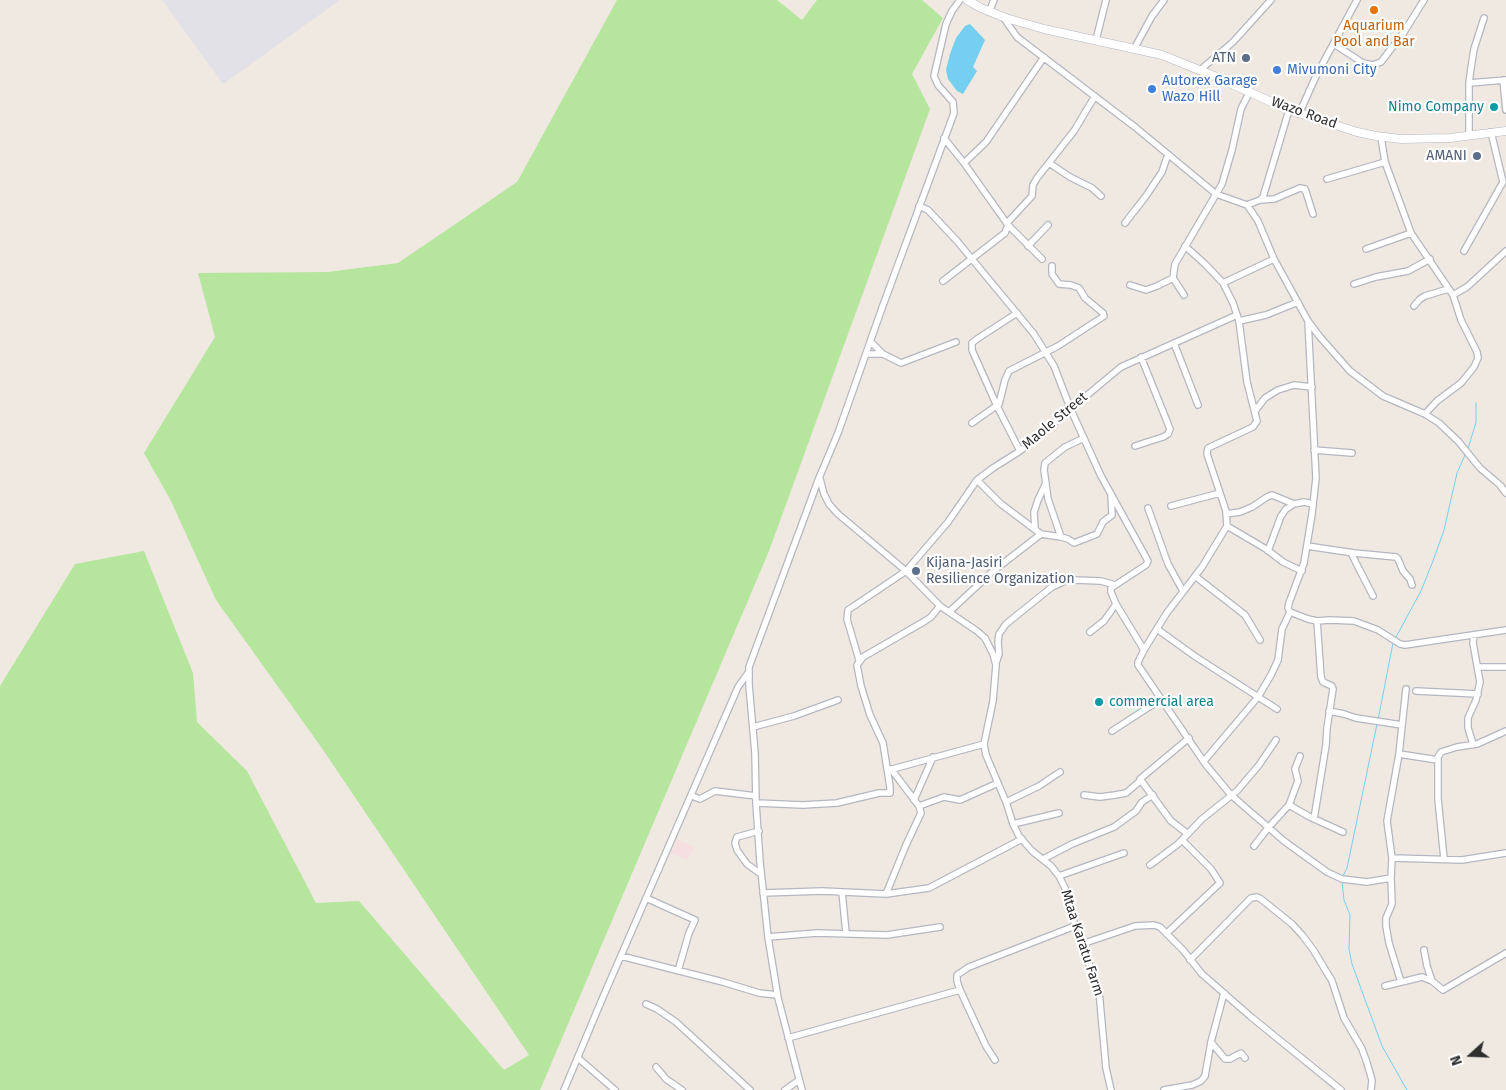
<!DOCTYPE html>
<html>
<head>
<meta charset="utf-8">
<style>
	body { margin:0 }
	#map { position:relative; width:1506px; height:1090px; overflow:hidden; background:#efe9e1; font-family:"Fira Sans",sans-serif }
	canvas { display:block }
	.north { position:absolute; left:1446px; top:1030px; width:50px; height:50px; -webkit-text-stroke:4px #fff; paint-order:stroke; rotate:250deg; font-size:14px; font-weight:700; line-height:20px; text-align:center; color:#2e2e2e }
	.north::after { content:''; display:block; margin:auto; width:18px; height:22px; background:#2e2e2e; clip-path:polygon(50% 0,100% 100%,50% 72%,0 100%) }
</style>
</head>
<body>
<div id="map">
<canvas width="1506" height="1090"></canvas>
<div class="north">N</div>
</div>
<script>
const context = document.querySelector('canvas').getContext('2d');
context.lineJoin = 'round';
function fillPath(path, color) { context.fillStyle = color; context.fill(path, 'evenodd'); }
const shape = rows => new Path2D(rows.map(r => 'M' + r).join(''));
function strokePath(path, color, width, dash) { context.strokeStyle = color; context.lineWidth = width; context.lineCap = dash ? 'butt' : 'round'; context.setLineDash(dash || []); context.stroke(path); }
function label(font, color, halo, rows, align = 'center') {
  context.font = font + ' "Fira Sans",sans-serif'; context.lineWidth = 4.5; context.setLineDash([]); context.textBaseline = 'middle'; context.strokeStyle = halo; context.fillStyle = color; for (const [text, x, y, turn = 0] of rows) {
    context.save(); context.translate(x, y); context.rotate((+turn || 0) * Math.PI / 180); context.textAlign = isNaN(turn) ? turn : align; if (halo) context.strokeText(text, 0, 0); context.fillText(text, 0, 0); context.restore();
  }
}
const industrial = shape([
	[162,0,340,0,223,84]
]);
const medical = shape([
	[677,839,694,847,687,859,671,853]
]);
const green = shape([
	[617,0,777,0,802,20,817,0,922,0,943,18,912,74,930,109,769,551,540,1090,0,1090,0,686,75,564,144,551,193,673,197,722,247,771,316,903,359,901,504,1070,529,1055,319,744,216,600,171,501,144,453,215,337,198,273,328,272,398,263,517,182]
]);
const water = shape([
	[970,24,985,40,973,67,977,71,963,94,957,91,948,79,946,70,950,54,956,38,965,26]
]);
const stream = shape([
	[1468,449,1476,422,1476,403],
	[1396,637,1421,591,1433,561,1444,530,1457,473,1465,455],
	[1378,720,1393,643],
	[1343,876,1347,868,1377,724],
	[1342,882,1344,900,1350,915,1349,949,1352,964,1382,1046,1407,1090]
]);
const minor = shape([
	[989,12,994,0],
	[1003,17,1017,37,1135,127,1216,194,1247,205,1258,221,1274,259,1308,321,1320,337,1350,371,1383,396,1425,414,1439,423,1458,441,1480,468,1500,485,1506,493],
	[1096,40,1106,0],
	[1334,44,1363,63,1373,65,1381,62,1404,32,1424,0],
	[1134,49,1152,16,1164,0],
	[1199,71,1233,42,1271,0],
	[1503,80,1506,110],
	[1469,83,1506,80],
	[1299,114,1316,76,1357,0],
	[1469,136,1469,83,1471,68,1474,49,1484,18],
	[1381,137,1385,162,1411,233,1453,295,1461,320,1477,352,1478,358,1474,367,1461,383,1437,401,1425,414],
	[964,163,986,142,1044,57],
	[1049,163,1070,177,1092,188,1101,196],
	[1327,179,1385,162],
	[1260,200,1274,199,1300,188,1305,189,1313,214],
	[1247,205,1260,200,1263,197,1289,110],
	[919,206,928,210,957,241,1034,334,1054,366,1071,410,1101,476,1148,561,1146,565,1111,588,1111,592,1116,604,1144,650],
	[1007,223,1032,196,1033,185,1037,178,1074,131,1095,96],
	[1125,223,1146,196,1162,172,1168,154],
	[1008,225,1042,259],
	[1028,246,1048,225],
	[1185,246,1205,264,1223,283,1233,303,1239,321,1247,382,1257,421,1253,427,1208,448,1207,454,1226,511,1227,526,1202,567,1166,614,1144,650,1138,662,1138,665,1206,765,1231,795,1284,841,1327,872,1342,879,1367,882,1391,878,1392,858,1462,860,1506,853],
	[1366,249,1411,233],
	[1464,251,1503,182,1491,132],
	[943,281,1005,233,1008,225,964,163,944,138],
	[1223,283,1274,259],
	[1354,284,1376,277,1408,271,1430,259],
	[1130,285,1146,290,1157,286,1173,278],
	[1184,295,1173,278,1175,264,1222,184,1232,150,1241,109,1249,93],
	[1453,295,1467,287,1506,251],
	[1414,306,1420,299,1425,296,1448,289],
	[1017,313,977,339,972,343,972,350,997,406,1020,451],
	[1239,321,1266,315,1298,302],
	[1308,321,1316,478,1312,514,1304,563,1289,603,1288,608,1290,612,1308,619,1317,621,1330,620,1354,621,1378,630,1400,644,1405,645,1506,630],
	[871,342,883,354,901,363,956,342],
	[1174,343,1198,405],
	[866,354,883,354],
	[1255,411,1265,398,1278,390,1294,385,1312,387],
	[972,423,999,404,1005,380,1009,371,1058,346,1104,316,1103,313,1085,298,1079,288,1071,285,1059,284,1052,274,1052,266],
	[1135,446,1163,437,1168,434,1170,429,1141,357],
	[1314,450,1352,453],
	[820,479,824,494,829,504,838,514,906,571,940,606,977,631,985,638,993,654,996,665,993,701,984,744,986,755,1006,802,1013,824,1019,836,1032,851,1051,866,1059,876,1068,894,1075,926,1099,991,1106,1068,1111,1090],
	[977,480,1001,504,1041,534,1061,537,1048,499,1044,470,1045,463,1065,447,1084,438],
	[1171,506,1220,493],
	[1148,508,1168,564,1183,591],
	[1226,514,1240,512,1252,507,1267,497,1272,495,1294,504],
	[1227,526,1266,549,1283,562,1302,571],
	[1035,529,1034,512,1038,500,1046,483],
	[1061,537,1068,539,1074,543,1097,534,1103,522,1112,515,1111,494],
	[1307,546,1354,553,1396,557,1398,559,1403,571,1410,579,1412,585],
	[1268,551,1281,516,1286,509,1294,504,1304,502,1313,504],
	[1351,553,1373,596],
	[1195,576,1245,615,1260,640],
	[949,612,992,572,1041,534],
	[1157,629,1196,657,1277,709],
	[1090,632,1104,621,1116,604],
	[859,660,847,619,848,610,906,571,948,522,977,480,993,468,1020,451,1121,367,1237,315],
	[996,663,999,654,998,642,999,634,1006,624,1052,587,1065,581,1074,580,1101,581,1115,585],
	[1478,667,1506,667],
	[1416,691,1478,694],
	[1329,711,1344,714,1356,718,1402,725],
	[753,727,794,716,838,700],
	[1112,731,1160,700],
	[1473,744,1468,728,1468,718,1476,700,1480,682,1473,643,1474,635],
	[1399,754,1438,760],
	[1204,761,1258,697,1271,675,1278,660,1282,629,1290,612],
	[889,770,984,744],
	[1084,795,1100,797,1115,795,1126,793,1140,781],
	[692,796,700,799,715,791,756,796],
	[914,800,933,757],
	[1006,802,1039,786,1060,772],
	[756,803,803,805,837,803,879,793,890,793,890,787,883,743,870,715,861,686,857,665,863,657,925,621,931,617,940,606],
	[1289,805,1310,817,1343,832],
	[919,806,944,797,960,800,998,783],
	[1314,819,1326,745,1327,728,1333,689,1332,686,1323,682,1321,677,1317,621],
	[1013,824,1059,813],
	[759,831,737,837,735,843,737,850,747,864,761,874],
	[1188,834,1171,821,1140,779,1189,738],
	[1254,846,1268,828,1289,805,1298,781,1295,769,1300,756],
	[1392,858,1387,821,1399,754,1406,689],
	[1043,859,1072,844,1114,827,1136,811,1142,802,1153,795],
	[1444,859,1438,799,1438,757,1441,752,1457,747,1477,744,1506,731],
	[1150,865,1178,844,1202,819,1237,791,1259,765,1276,740],
	[1059,876,1124,853],
	[1391,878,1392,904,1386,918,1386,926,1389,943,1401,982],
	[842,892,846,933],
	[763,893,822,891,886,894,929,888,1022,839],
	[886,894,906,845,921,813,919,806,891,769],
	[646,898,695,920,689,933,678,971],
	[1167,933,1220,883,1211,869,1182,840],
	[768,937,817,933,887,935,940,927],
	[1082,944,1135,926,1154,925,1160,927,1183,950,1202,974,1250,1016,1341,1090],
	[1424,950,1427,966,1432,981],
	[621,956,723,982,759,993,777,995],
	[1190,960,1251,898,1257,897,1261,899,1292,924,1303,936,1314,951,1332,981,1344,1018,1362,1049,1367,1063,1372,1080,1371,1090],
	[1385,986,1422,977,1432,981,1443,990,1506,953],
	[960,990,986,1046,995,1060],
	[646,1004,657,1009,676,1022,750,1090],
	[788,1038,960,990,957,981,957,975,969,967,1075,926],
	[1211,1042,1225,1059,1230,1059,1241,1053,1245,1058],
	[578,1058,615,1090],
	[656,1067,666,1079,682,1090],
	[564,1090,603,997,738,687,748,673],
	[785,1090,799,1080],
	[802,1090,778,998,768,937,760,862,756,803,755,753,749,685,749,667,819,478,838,433,882,308,954,113,953,102,938,85,934,76,946,24,952,11,960,0],
	[1164,1090,1192,1085,1201,1081,1205,1076,1211,1042,1224,993]
]);
const secondary = shape([
	[967,0,981,8,1006,18,1044,29,1162,55,1214,76,1289,110,1357,132,1376,136,1401,139,1450,138,1506,131]
]);
const markers = [
	[1374,10,5,"#e8710a"],
	[1246,58,5,"#5c6f8a"],
	[1277,70,5,"#3f7fe0"],
	[1152,89,5,"#3f7fe0"],
	[1494,107,5,"#0f9aa8"],
	[1477,156,5,"#5c6f8a"],
	[916,571,5,"#5c6f8a"],
	[1099,702,5,"#0f9aa8"]
];
const foodNames = [
	["Aquarium",1374,26],
	["Pool and Bar",1374,42]
];
const serviceNames = [
	["ATN",1236,58],
	["AMANI",1467,156],
	["Kijana-Jasiri",926,563,"left"],
	["Resilience Organization",926,579,"left"]
];
const shopNames = [
	["Mivumoni City",1287,70],
	["Autorex Garage",1162,81],
	["Wazo Hill",1162,97]
];
const cultureNames = [
	["Nimo Company",1484,107],
	["commercial area",1109,702,"left"]
];
const streetNames = [
	["Wazo Road",1304,113,20],
	["Maole Street",1055,421,-40],
	["Mtaa Karatu Farm",1082,943,72]
];
fillPath(industrial, '#e3e1e8');
fillPath(medical, '#f5dfe0');
fillPath(green, '#b6e59e');
fillPath(water, '#75cff0');
strokePath(stream, '#75cff0', 1);
strokePath(minor, '#b4b7c1', 8);
strokePath(secondary, '#b4b7c1', 9);
strokePath(minor, '#fff', 5.5);
strokePath(secondary, '#fff', 8);
for (const [x, y, r, color] of markers) { const dot = new Path2D(); dot.arc(x, y, r, 0, 2 * Math.PI); context.fillStyle = color; context.fill(dot); strokePath(dot, '#fff', 2); }
label('14px', '#c56008', '#fff', foodNames);
label('14px', '#4e5e75', '#fff', serviceNames, 'right');
label('14px', '#366cbe', '#fff', shopNames, 'left');
label('14px', '#0d838f', '#fff', cultureNames, 'right');
label('14px', '#2e2e2e', '#fff', streetNames);
</script>
</body>
</html>
